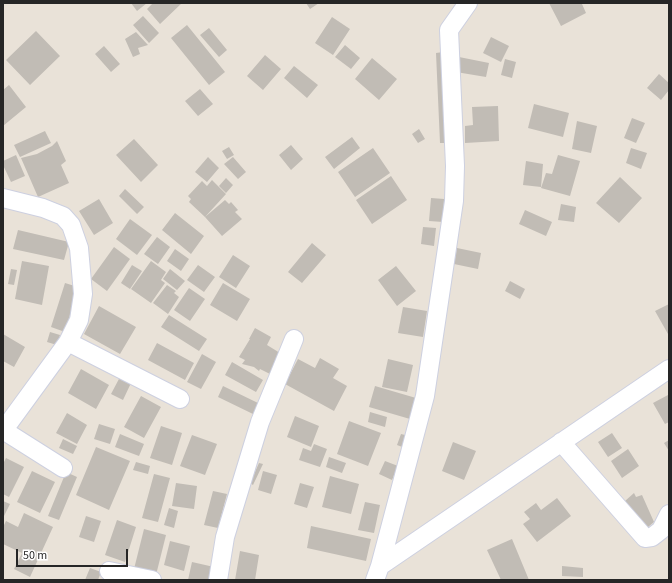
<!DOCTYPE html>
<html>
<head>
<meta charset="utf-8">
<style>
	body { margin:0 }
	#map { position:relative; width:672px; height:583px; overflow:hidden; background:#e9e2d8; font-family:"Source Sans 3",sans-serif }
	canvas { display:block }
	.frame { position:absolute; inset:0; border:4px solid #262626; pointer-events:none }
	.scale { position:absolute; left:16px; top:549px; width:112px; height:18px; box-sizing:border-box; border:2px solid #262626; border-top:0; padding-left:5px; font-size:12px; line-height:14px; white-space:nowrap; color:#262626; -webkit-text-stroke:3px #fff; paint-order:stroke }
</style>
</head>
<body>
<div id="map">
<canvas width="672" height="583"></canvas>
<div class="frame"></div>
<div class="scale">50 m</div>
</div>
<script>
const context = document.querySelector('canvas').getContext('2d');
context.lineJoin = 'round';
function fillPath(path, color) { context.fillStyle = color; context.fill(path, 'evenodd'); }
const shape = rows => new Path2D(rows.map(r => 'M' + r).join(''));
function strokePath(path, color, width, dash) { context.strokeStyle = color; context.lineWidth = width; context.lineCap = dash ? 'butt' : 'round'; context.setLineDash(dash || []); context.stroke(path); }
const building = shape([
	[131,3,147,3,137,11],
	[153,3,182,3,160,24,147,9],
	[306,3,319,3,310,9],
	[549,3,584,3,582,4,586,13,561,26],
	[143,16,159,33,149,43,133,25],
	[332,17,350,29,333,55,315,43],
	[187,25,225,72,209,85,171,38],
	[209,28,227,50,219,57,200,35],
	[36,31,60,56,30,85,6,60],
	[136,32,148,45,138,48,140,54,133,57,125,39],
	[491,37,509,46,501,62,483,53],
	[345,45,360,58,351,69,335,57],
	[104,46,120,64,111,72,95,54],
	[443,52,447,143,440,143,436,53],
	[265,55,281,69,263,90,247,76],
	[459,57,489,63,486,77,456,72],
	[372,58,397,79,379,100,355,79],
	[505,59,516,62,512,78,501,75],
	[294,66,318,85,307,98,284,78],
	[659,74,669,83,669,90,661,100,647,88],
	[9,85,26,107,3,126,3,90],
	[200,89,213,104,198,116,185,101],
	[534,104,569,113,563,137,528,128],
	[498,106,499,141,465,143,465,126,473,125,472,107],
	[632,118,645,123,636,143,624,138],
	[577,121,597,126,591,153,572,149],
	[419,129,425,139,418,143,412,134],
	[45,131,51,143,20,157,14,145],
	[352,137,360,148,334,169,325,157],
	[134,139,158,165,141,182,116,155],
	[57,141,66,161,61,165,69,183,38,197,21,158,37,154,52,146],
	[291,145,303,159,291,170,279,155],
	[229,147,234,155,227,159,222,151],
	[373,148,390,173,355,197,338,172],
	[631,148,647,153,641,169,626,163],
	[16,155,25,176,11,182,3,165,3,161],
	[558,155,580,161,570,196,541,188,546,173,552,174],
	[208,157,219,168,207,182,195,172],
	[233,157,246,172,238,179,224,164],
	[526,161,543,164,541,187,523,185],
	[391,176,407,200,372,224,356,200],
	[620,177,642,198,619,223,596,203],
	[226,178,233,185,226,193,219,186],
	[212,180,226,194,205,217,189,202,191,199,188,196,202,181,207,186],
	[125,189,144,207,137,214,119,196],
	[431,198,444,199,443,222,429,221],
	[99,199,113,223,94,235,79,211],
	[225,200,229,204,231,202,238,210,235,212,242,219,222,236,205,217],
	[561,204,576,207,574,222,558,220],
	[525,210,552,222,546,236,519,224],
	[175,213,204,236,191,254,162,230],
	[130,219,152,235,137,255,116,239],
	[423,227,436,228,434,246,421,244],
	[18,230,69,242,64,260,13,249],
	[157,237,170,247,158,264,144,254],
	[312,243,326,255,302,283,288,272],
	[114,247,130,259,107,291,91,279],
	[457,248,481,253,478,269,454,264],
	[175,249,189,259,181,271,167,261],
	[233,255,250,266,236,288,219,277],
	[22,261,49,266,42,305,15,299],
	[151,261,166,272,161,280,165,283,151,303,131,289],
	[132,265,142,271,130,289,121,283],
	[198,265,215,277,204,292,187,280],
	[396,266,416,291,397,306,378,280],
	[11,269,17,270,14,285,8,284],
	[170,269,185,281,177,290,163,279],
	[510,281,525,289,520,299,505,291],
	[65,283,78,287,65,332,51,327],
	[223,283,250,299,237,321,210,305],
	[167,285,176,291,174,293,179,297,168,314,153,303],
	[189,288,205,299,190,321,174,310],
	[669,304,669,334,668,334,655,311],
	[99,306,136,327,120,354,84,334],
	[403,307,427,311,423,337,398,333],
	[169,315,207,339,199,351,161,327],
	[255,328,271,337,267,345,280,353,270,374,260,369,259,371,254,367,242,364,245,360,239,357,250,339,249,339],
	[50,332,60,335,57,345,47,342],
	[3,334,25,347,14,367,3,361],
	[157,343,194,363,185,380,148,360],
	[202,354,216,362,201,389,187,382],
	[320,358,339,369,333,378,347,386,334,411,285,384,298,359,315,368],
	[388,359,413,365,407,392,382,387],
	[232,362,263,380,256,392,225,375],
	[81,369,109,385,96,409,68,393],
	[120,377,131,383,123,400,111,394],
	[223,386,258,403,253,414,218,397],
	[375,386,416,398,410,419,369,407],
	[668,395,669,422,665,424,653,403],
	[141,396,161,407,144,438,124,427],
	[370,412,387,417,385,427,368,422],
	[67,413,87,425,77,444,56,433],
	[295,416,319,426,311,447,287,437],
	[349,421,381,433,368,466,337,454],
	[99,424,115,429,110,444,94,439],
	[161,426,182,433,172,465,150,458],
	[612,433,622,448,608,457,598,442],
	[120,434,144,444,139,456,115,447],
	[401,434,409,436,405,448,397,445],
	[192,435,217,444,205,475,180,466],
	[63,439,77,446,73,454,59,448],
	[669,440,669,451,664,443],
	[453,442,476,451,464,480,442,471],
	[314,444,327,449,320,467,299,460,303,448,311,451],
	[96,447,130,461,109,510,76,495],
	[628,449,639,466,622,478,611,461],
	[329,457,346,463,342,473,326,467],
	[6,458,24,467,9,497,3,494,3,464],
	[385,461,398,466,392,480,379,474],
	[136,462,150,466,148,474,133,470],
	[259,463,263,464,253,485,250,483],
	[32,471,55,482,40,513,17,502],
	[263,471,277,475,271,494,258,490],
	[66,472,77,477,59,520,48,516],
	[154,474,170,478,158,522,142,518],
	[330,476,359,484,351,514,322,507],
	[176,483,197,486,194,509,172,506],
	[300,483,314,487,307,508,294,504],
	[213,491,227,494,218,528,204,525],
	[634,493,636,497,642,495,654,522,648,527,625,501],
	[557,498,571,516,537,542,523,524,530,519,524,512,536,503,541,510],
	[3,501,10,504,3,518],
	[365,502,380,505,374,533,358,530],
	[169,508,178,511,174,528,164,525],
	[24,513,53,527,30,577,14,569,22,553,3,544,3,527,6,521,18,527],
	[86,516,101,521,94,542,79,537],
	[117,520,136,527,125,562,105,555],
	[311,526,371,539,366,561,307,548],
	[144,529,166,535,156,575,134,569],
	[512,539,529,580,501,580,487,550],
	[170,541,190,546,184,571,164,565],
	[240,551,259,555,255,580,235,580],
	[192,562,214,567,210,580,188,580],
	[562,566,583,568,583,577,562,576],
	[90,568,101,572,98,580,85,580]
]);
const minor = shape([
	[3,198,43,208,63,216,71,225,79,248,83,294,79,320,68,342,3,431],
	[68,342,180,399],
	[3,430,63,468],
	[561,442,645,538,652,537,661,530,669,514],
	[380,566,669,369],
	[109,571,152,580],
	[218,580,225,537,260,422,294,339],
	[375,580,380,566,425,396,454,201,455,166,449,30,468,3]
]);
fillPath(building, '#c1bcb5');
strokePath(minor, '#cdd0e0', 20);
strokePath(minor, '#fff', 18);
</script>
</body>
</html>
